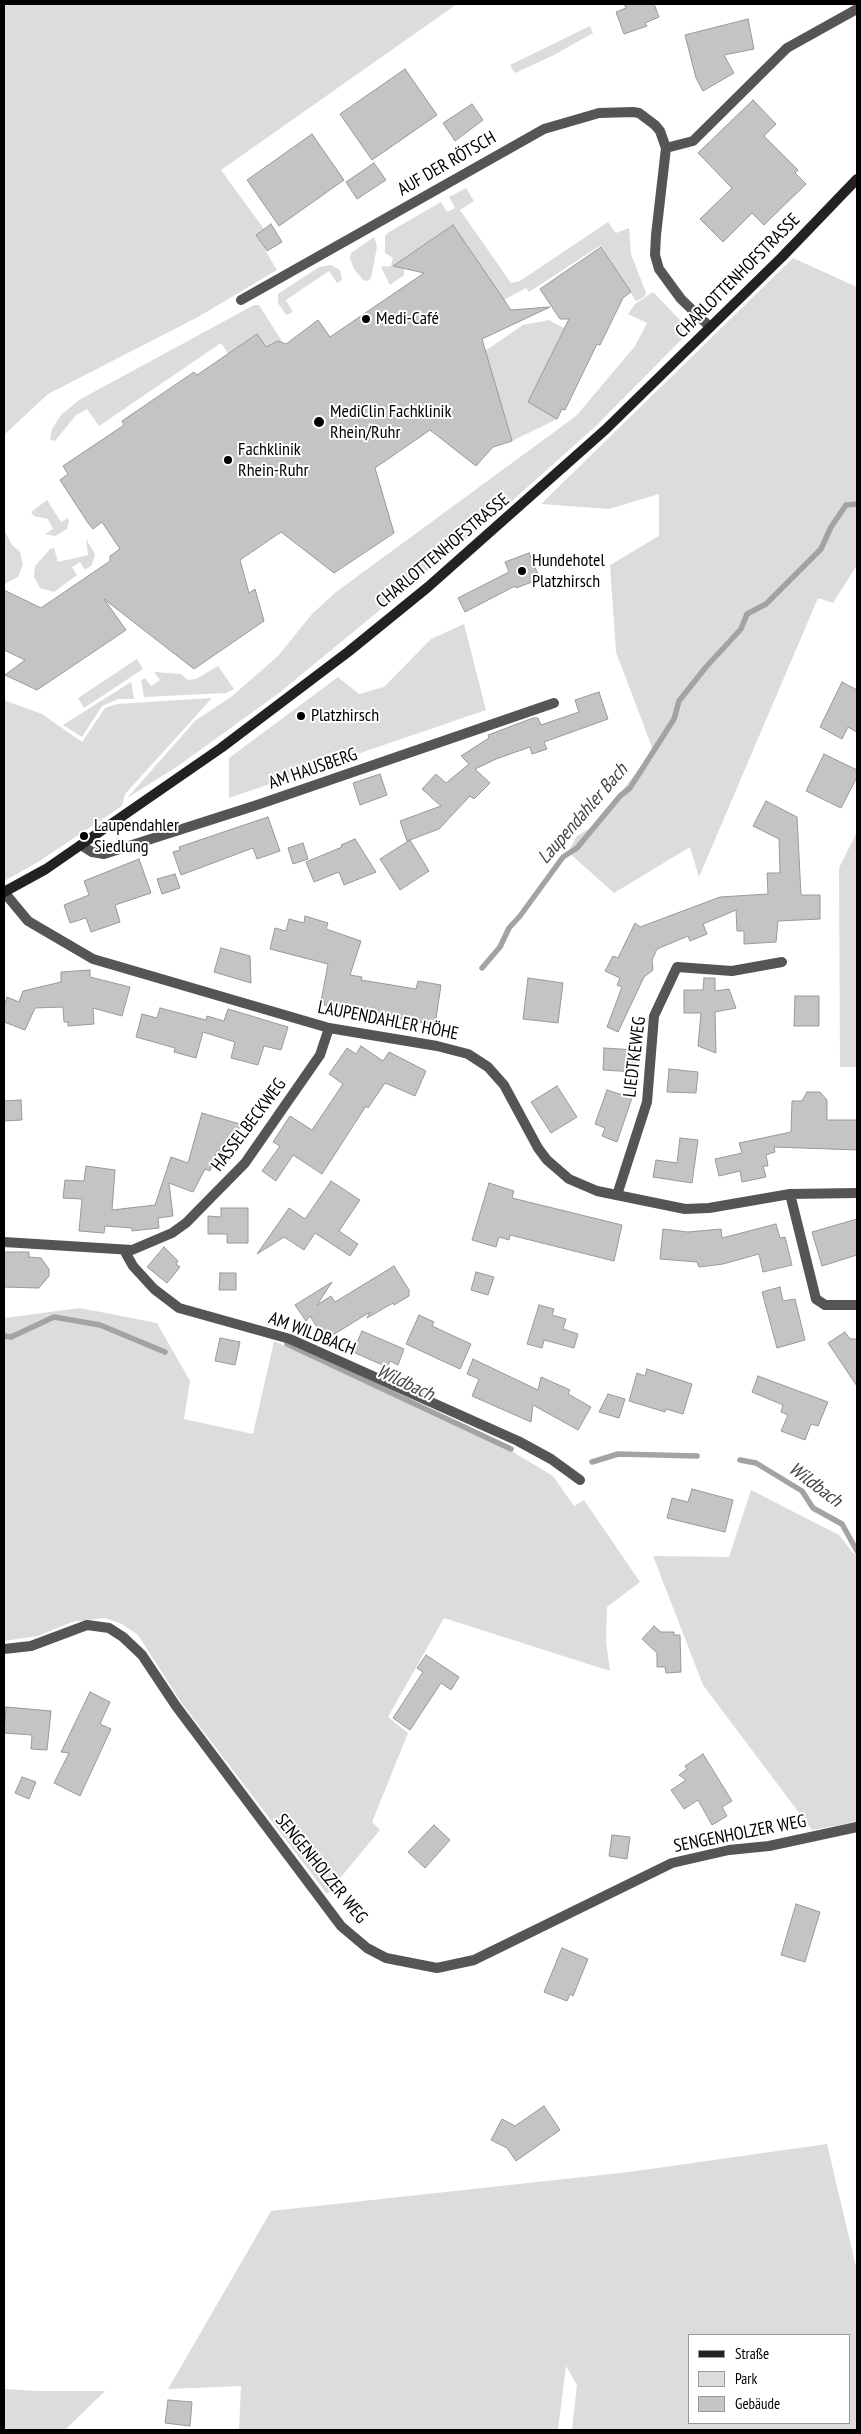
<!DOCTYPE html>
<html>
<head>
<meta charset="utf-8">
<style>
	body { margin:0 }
	#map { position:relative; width:861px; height:2434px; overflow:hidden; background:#fff; font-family:"PT Sans Narrow",sans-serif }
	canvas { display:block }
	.frame { position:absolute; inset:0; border:5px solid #000; pointer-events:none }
	.legend { position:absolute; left:688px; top:2334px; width:162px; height:90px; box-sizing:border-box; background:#fff; border:1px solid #999; margin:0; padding:6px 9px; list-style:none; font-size:15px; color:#000 }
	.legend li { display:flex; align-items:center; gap:10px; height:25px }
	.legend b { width:25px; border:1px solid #999 }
</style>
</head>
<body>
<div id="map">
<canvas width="861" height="2434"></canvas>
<div class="frame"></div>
<ul class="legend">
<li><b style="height:6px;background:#222"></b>Straße</li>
<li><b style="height:14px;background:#dcdcdc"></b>Park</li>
<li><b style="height:14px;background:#c4c4c4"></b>Gebäude</li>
</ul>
</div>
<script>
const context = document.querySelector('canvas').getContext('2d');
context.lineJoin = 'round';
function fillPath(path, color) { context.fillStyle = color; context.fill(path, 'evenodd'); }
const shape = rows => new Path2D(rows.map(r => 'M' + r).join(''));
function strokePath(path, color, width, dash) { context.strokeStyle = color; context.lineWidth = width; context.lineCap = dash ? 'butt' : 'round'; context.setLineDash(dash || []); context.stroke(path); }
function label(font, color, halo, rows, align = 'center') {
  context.font = font + ' "PT Sans Narrow",sans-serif'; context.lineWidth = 4; context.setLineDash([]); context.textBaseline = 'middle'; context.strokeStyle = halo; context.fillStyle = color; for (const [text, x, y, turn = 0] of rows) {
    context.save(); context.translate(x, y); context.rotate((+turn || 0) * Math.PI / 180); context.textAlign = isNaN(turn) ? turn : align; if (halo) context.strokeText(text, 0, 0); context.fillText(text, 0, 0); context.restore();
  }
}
const green = shape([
	[4,4,457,4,221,170,264,229,256,235,277,270,198,317,48,394,4,435],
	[590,26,593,33,554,55,515,73,510,65],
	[466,188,474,201,460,210,511,283,520,281,608,222,616,233,629,228,631,254,646,293,644,297,636,301,601,245,529,292,526,288,504,300,453,225,404,258,404,275,390,285,381,267,391,266,393,258,385,253,385,236,389,232,441,202,447,212,455,208,449,197],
	[374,237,377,247,371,278,368,281,363,280,354,269,350,258,351,253],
	[793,258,857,287,857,565,833,603,818,598,699,877,690,847,614,893,568,852,577,836,598,823,653,750,616,652,610,565,659,536,659,494,609,509,541,504],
	[331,265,340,270,342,280,337,283,329,271,286,300,293,312,286,315,278,303,278,294,319,267],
	[653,292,680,320,684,337,597,425,504,508,279,693,178,766,127,798,196,720,231,697,278,656,312,614,336,592,576,416,635,346,647,323,628,314,635,304],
	[254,305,259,305,283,343,278,364,257,334,228,354,221,343,99,426,87,409,76,415,55,441,50,439,52,429,61,415,79,400],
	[549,320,564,328,528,402,557,419,512,441,485,351,523,325],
	[47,500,61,522,68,518,69,521,67,529,55,536,45,534,53,529,48,519,34,516,31,512],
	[4,530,12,545,20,552,23,564,18,577,5,584],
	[86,539,95,554,92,565,85,570,80,562,72,567,77,575,54,592,40,588,34,577,35,566,50,549,54,548,58,562,88,555],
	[464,624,486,710,229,798,229,758,338,677,359,694,384,687,431,639],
	[137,659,143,669,84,708,78,698],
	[218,666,234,689,226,693,144,697,141,680,145,678,151,686,160,680,154,672,181,674,188,680,196,679],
	[131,682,134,699,118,699,102,706,82,737,63,725],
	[212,698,125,794,122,806,38,862,4,881,4,700,42,714,82,742,105,708,117,704],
	[857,832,857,1067,840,1067,839,868],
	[80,1308,157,1323,190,1381,184,1419,253,1434,274,1341,513,1452,553,1476,574,1506,584,1500,640,1582,607,1607,606,1641,610,1671,444,1618,388,1717,408,1733,372,1822,380,1830,327,1894,181,1702,138,1635,122,1624,105,1618,72,1622,38,1636,4,1641,4,1318],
	[751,1490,839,1535,853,1553,857,1554,857,1822,812,1830,703,1685,653,1556,729,1557],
	[827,2144,857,2271,857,2430,572,2430,577,2385,566,2366,558,2430,239,2430,241,2386,168,2389,271,2211,629,2172],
	[690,2335,850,2335,850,2423,690,2423],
	[4,2389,38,2391,105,2391,65,2430,4,2430]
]);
const stream = shape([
	[482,968,500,947,509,928,520,916,563,857,577,848,620,796,630,788,674,719,679,701,706,667,741,629,747,614,766,604,821,549,831,527,846,505,857,504],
	[4,1336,11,1337,54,1317,100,1325,165,1352],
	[287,1344,511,1449],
	[740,1460,756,1463,802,1491,813,1508,842,1524,857,1551],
	[592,1462,618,1454,697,1456]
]);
const building = shape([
	[624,4,654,4,659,17,645,23,647,26,624,34,616,12,626,8,624,4],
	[748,19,754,49,724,55,734,73,703,91,696,78,685,35,748,19],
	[405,69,437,115,372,160,340,114,405,69],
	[753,100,776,124,764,136,798,170,795,173,806,184,764,225,752,213,723,242,700,219,732,188,698,153,753,100],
	[472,104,483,120,455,141,443,123,472,104],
	[312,134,344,180,279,226,247,180,312,134],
	[374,163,386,180,357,199,346,182,374,163],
	[271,224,282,242,267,251,256,235,271,224],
	[453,225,511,310,550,307,482,339,512,441,493,447,476,466,430,430,375,468,394,533,334,573,281,532,240,560,249,593,255,589,264,621,194,669,104,599,126,630,37,690,5,675,25,660,4,650,4,590,41,608,110,561,110,556,120,549,102,522,93,529,88,523,60,480,68,474,63,466,124,425,122,421,194,372,197,375,257,334,266,347,278,341,286,344,318,320,330,337,424,273,393,266,453,225],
	[601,247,631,292,623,298,600,345,597,344,565,410,562,409,557,419,528,402,569,319,560,319,540,289,601,247],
	[529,553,540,579,516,588,515,586,465,612,458,598,509,572,505,562,529,553],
	[842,682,857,690,857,732,848,727,842,739,820,727,842,682],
	[599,692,608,719,544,742,547,749,532,754,530,747,496,759,475,769,490,783,474,799,470,796,439,829,407,841,400,821,441,806,422,789,436,774,446,783,469,764,461,756,489,738,488,735,533,718,538,718,541,725,579,712,575,700,599,692],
	[824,754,857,770,857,777,841,808,806,791,824,754],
	[380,774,387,795,360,805,353,783,380,774],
	[766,801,797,817,801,895,820,895,820,919,778,921,776,942,744,944,744,931,737,931,736,910,703,924,707,934,690,941,688,936,657,949,652,960,653,970,644,977,618,1032,607,1027,622,987,617,985,620,978,605,971,613,956,618,958,635,923,640,927,720,897,768,894,767,873,780,873,779,839,753,826,766,801],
	[268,817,280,851,257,859,253,848,181,875,173,852,180,850,179,847,268,817],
	[355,839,376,872,344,885,339,872,314,882,306,862,342,847,341,845,355,839],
	[410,840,429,871,400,890,380,859,410,840],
	[303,843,308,859,293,864,288,848,303,843],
	[139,859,151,893,115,905,120,922,91,932,86,918,70,923,64,905,89,895,84,881,139,859],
	[175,874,180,888,162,894,157,879,175,874],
	[305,916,328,923,326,929,361,941,350,975,362,977,361,980,416,989,418,981,441,985,435,1025,324,1005,325,1002,321,1001,328,964,270,949,275,928,286,931,289,919,304,923,305,916],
	[221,948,250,956,251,983,214,972,221,948],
	[90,970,90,977,130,987,122,1016,93,1008,94,1024,68,1026,68,1022,64,1022,63,1007,35,1008,25,1030,4,1022,4,1007,7,997,19,1002,23,991,61,982,61,972,90,970],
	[528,978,563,983,558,1023,523,1019,528,978],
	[704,978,715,978,715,991,729,989,736,1008,715,1012,716,1053,698,1046,701,1013,684,1013,684,990,703,990,704,978],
	[795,996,819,996,819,1026,794,1026,795,996],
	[160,1008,206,1020,207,1016,224,1021,228,1009,288,1027,281,1050,264,1046,258,1065,231,1058,235,1042,203,1032,196,1058,174,1052,175,1048,136,1037,142,1014,157,1018,160,1008],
	[361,1046,383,1061,389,1052,426,1071,415,1096,385,1083,368,1108,366,1106,322,1174,293,1155,276,1181,262,1171,280,1146,273,1142,290,1116,312,1130,343,1084,329,1074,347,1048,356,1054,361,1046],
	[604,1048,636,1050,635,1072,603,1070,604,1048],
	[669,1069,698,1072,696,1093,667,1092,669,1069],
	[557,1086,577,1117,551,1133,531,1102,557,1086],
	[607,1090,632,1098,617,1142,602,1136,605,1128,595,1124,607,1090],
	[807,1092,820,1092,827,1100,827,1120,857,1120,857,1150,774,1147,775,1152,766,1155,768,1166,763,1166,766,1177,742,1182,740,1171,719,1176,715,1159,742,1153,739,1143,791,1132,792,1101,802,1101,807,1092],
	[21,1100,22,1120,4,1121,4,1101,21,1100],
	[202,1113,240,1124,235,1142,226,1140,222,1153,217,1151,210,1171,205,1169,193,1192,169,1183,173,1216,158,1218,159,1228,132,1231,132,1228,105,1226,104,1233,79,1231,82,1199,63,1198,65,1180,84,1181,86,1166,115,1170,112,1210,155,1205,171,1157,188,1163,202,1113],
	[680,1138,698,1140,692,1183,653,1177,656,1160,677,1163,680,1138],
	[331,1181,360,1200,339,1231,358,1244,350,1256,315,1233,304,1250,284,1237,257,1254,289,1208,305,1219,331,1181],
	[489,1183,514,1191,512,1198,622,1225,614,1261,510,1235,509,1240,499,1237,496,1247,472,1240,489,1183],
	[221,1208,248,1208,248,1243,227,1243,227,1234,208,1234,208,1216,221,1217,221,1208],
	[857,1219,857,1255,822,1266,812,1232,857,1219],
	[776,1224,780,1238,785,1237,792,1265,763,1272,759,1254,723,1264,699,1267,697,1262,660,1259,663,1229,688,1232,721,1229,722,1238,776,1224],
	[164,1247,178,1261,176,1264,180,1267,167,1283,147,1267,164,1247],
	[4,1252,29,1252,29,1257,41,1258,49,1269,49,1276,39,1288,4,1287,4,1252],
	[394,1266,409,1290,409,1296,394,1305,393,1303,367,1318,370,1312,325,1340,310,1316,306,1321,295,1305,332,1282,317,1305,331,1296,335,1302,394,1266],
	[476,1272,494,1277,488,1295,471,1290,476,1272],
	[220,1273,236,1273,236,1290,219,1290,220,1273],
	[780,1287,783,1301,795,1299,805,1340,777,1348,762,1292,780,1287],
	[539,1305,554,1309,552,1315,566,1319,563,1329,578,1334,574,1348,544,1340,542,1348,527,1344,539,1305],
	[419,1315,434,1322,432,1326,471,1344,460,1369,406,1344,419,1315],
	[362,1331,404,1349,398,1365,390,1361,387,1367,353,1352,362,1331],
	[845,1332,850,1339,857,1339,857,1386,828,1343,845,1332],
	[220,1338,240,1342,235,1365,215,1361,220,1338],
	[473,1359,538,1390,541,1377,570,1390,568,1394,591,1407,578,1430,533,1405,531,1422,472,1396,479,1379,467,1374,473,1359],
	[647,1369,692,1384,683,1414,666,1409,665,1412,629,1401,637,1373,645,1376,647,1369],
	[758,1376,828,1402,818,1426,811,1424,805,1440,781,1431,788,1415,781,1412,783,1405,752,1392,758,1376],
	[608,1394,625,1399,619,1418,599,1412,608,1394],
	[692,1489,733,1500,725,1532,667,1518,672,1498,688,1502,692,1489],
	[654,1626,661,1632,674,1632,674,1635,680,1635,681,1672,666,1673,665,1667,657,1667,657,1653,642,1639,654,1626],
	[426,1655,459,1677,451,1690,441,1683,410,1730,393,1718,423,1672,417,1668,426,1655],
	[90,1692,110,1702,100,1724,111,1729,80,1796,54,1783,69,1753,61,1752,90,1692],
	[6,1707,51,1711,47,1750,31,1749,32,1735,4,1733,6,1707],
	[703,1754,732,1801,722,1807,727,1816,712,1825,698,1800,684,1809,671,1790,686,1780,679,1775,687,1769,685,1766,703,1754],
	[22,1777,36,1782,29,1799,15,1793,22,1777],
	[434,1825,450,1840,425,1868,408,1852,434,1825],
	[612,1835,630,1837,627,1859,609,1856,612,1835],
	[796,1904,820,1912,805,1962,781,1955,796,1904],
	[562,1948,588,1959,573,1996,570,1994,567,2001,544,1992,562,1948],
	[544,2106,560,2130,516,2161,507,2148,491,2140,502,2119,515,2126,544,2106],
	[168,2400,192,2402,190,2426,165,2423,168,2400]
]);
const minor = shape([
	[666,148,693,141,787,48,857,9],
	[241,300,544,129,599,113,633,112,639,113,655,125,660,131,666,148,656,235,655,255,659,269,681,299,710,327],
	[81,845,92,852,104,854,257,805,554,703],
	[4,892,28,921,93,959,329,1028,437,1046,468,1054,488,1067,504,1085,538,1148,547,1160,569,1179,597,1191,685,1209,709,1208,790,1194,857,1193],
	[790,1194,816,1299,825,1305,857,1305],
	[617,1195,647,1102,654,1016,677,967,732,971,782,962],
	[4,1242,132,1250,172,1233,186,1223,245,1163,320,1055,329,1028],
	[124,1250,133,1266,154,1289,179,1308,290,1339,518,1441,551,1459,580,1480],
	[4,1649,31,1646,87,1625,109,1628,123,1637,142,1655,176,1706,341,1926,367,1948,386,1958,437,1968,474,1960,672,1863,729,1850,769,1846,857,1827]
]);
const secondary = shape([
	[4,892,46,869,221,748,348,652,428,587,605,430,782,257,857,179]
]);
const markers = [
	[366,319,5,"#000"],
	[319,422,6,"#000"],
	[228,460,5,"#000"],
	[522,571,5,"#000"],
	[301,716,5,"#000"],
	[84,836,5,"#000"]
];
const streetNames = [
	["AUF DER RÖTSCH",447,164,-30],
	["CHARLOTTENHOFSTRASSE",738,276,-45],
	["CHARLOTTENHOFSTRASSE",443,551,-40],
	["AM HAUSBERG",313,769,-19],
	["LAUPENDAHLER HÖHE",388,1021,11],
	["LIEDTKEWEG",635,1057,-83],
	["HASSELBECKWEG",249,1125,-53],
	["AM WILDBACH",312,1334,21],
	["SENGENHOLZER WEG",740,1834,-11],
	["SENGENHOLZER WEG",321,1869,51]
];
const poiNames = [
	["Medi-Café",376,319],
	["MediClin Fachklinik",330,412],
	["Rhein/Ruhr",330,433],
	["Fachklinik",238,450],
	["Rhein-Ruhr",238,471],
	["Hundehotel",532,561],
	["Platzhirsch",532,582],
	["Platzhirsch",311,716],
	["Laupendahler",94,826],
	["Siedlung",94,847]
];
const waterNames = [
	["Laupendahler Bach",583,814,-49],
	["Wildbach",405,1383,25],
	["Wildbach",815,1485,37]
];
fillPath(green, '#dcdcdc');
strokePath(stream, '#a3a3a3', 5.5);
fillPath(building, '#c4c4c4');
strokePath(building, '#999', 1);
strokePath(minor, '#555', 10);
strokePath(secondary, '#222', 10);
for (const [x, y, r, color] of markers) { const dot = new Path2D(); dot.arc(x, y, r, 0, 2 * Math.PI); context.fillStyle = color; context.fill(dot); strokePath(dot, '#fff', 2); }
label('18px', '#000', '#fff', streetNames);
label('18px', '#000', '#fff', poiNames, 'left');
label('italic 19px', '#444', '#fff', waterNames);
</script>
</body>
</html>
